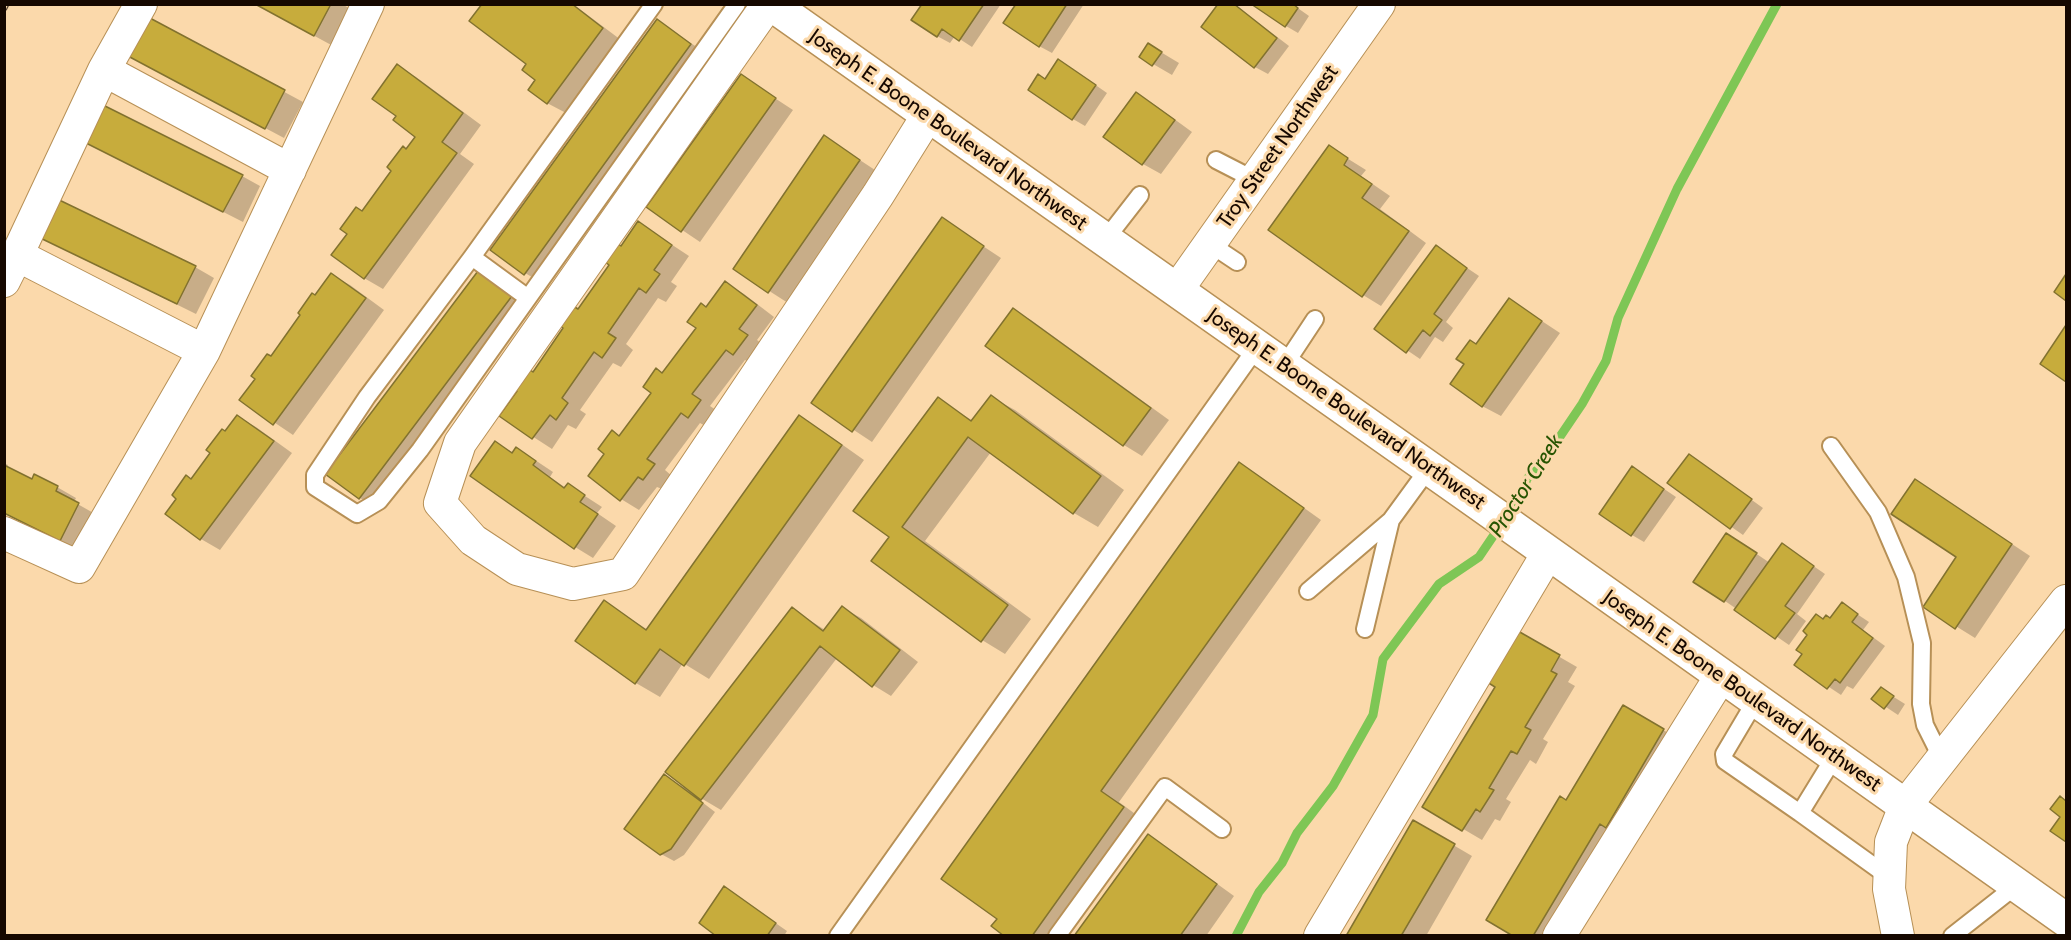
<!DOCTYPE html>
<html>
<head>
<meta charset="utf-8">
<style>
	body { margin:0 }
	#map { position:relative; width:2071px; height:940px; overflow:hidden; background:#fbd9ab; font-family:Cabin,sans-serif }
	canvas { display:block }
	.frame { position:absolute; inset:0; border:6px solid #160800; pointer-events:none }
</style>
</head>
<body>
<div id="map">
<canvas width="2071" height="940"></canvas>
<div class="frame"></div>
</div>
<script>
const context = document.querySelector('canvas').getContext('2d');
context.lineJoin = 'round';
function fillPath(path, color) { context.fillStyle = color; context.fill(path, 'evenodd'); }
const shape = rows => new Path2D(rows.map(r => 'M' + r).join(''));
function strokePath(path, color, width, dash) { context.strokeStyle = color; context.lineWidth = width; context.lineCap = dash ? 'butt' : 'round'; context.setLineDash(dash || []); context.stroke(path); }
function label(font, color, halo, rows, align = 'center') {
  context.font = font + ' Cabin,sans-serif'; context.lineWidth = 6; context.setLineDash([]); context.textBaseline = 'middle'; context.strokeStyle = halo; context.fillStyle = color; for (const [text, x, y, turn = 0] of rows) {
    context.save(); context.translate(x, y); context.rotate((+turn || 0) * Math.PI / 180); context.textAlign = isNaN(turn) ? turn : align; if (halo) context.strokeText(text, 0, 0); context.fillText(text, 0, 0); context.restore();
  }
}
const shadow = shape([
	[256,4,342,4,352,10,333,46],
	[484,4,573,4,621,40,566,113,547,103,528,63],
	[924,4,1001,4,972,47,955,36,950,43,937,36],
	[1018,4,1084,4,1052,53,1039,46],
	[1234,4,1289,46,1268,74,1255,67,1203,26],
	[1292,4,1309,16,1298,33,1286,26],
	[147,18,303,102,284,138,147,65],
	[657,21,709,55,544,284,525,273],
	[1149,45,1179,63,1172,75,1141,57],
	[397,66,416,77,481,125,460,154,474,164,383,289,364,278,363,213,417,136,398,116],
	[1071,68,1107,93,1085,126,1073,119,1045,80],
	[741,76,793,110,700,242,648,207],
	[1137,94,1155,105,1192,132,1161,174,1143,164],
	[825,137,878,172,788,303,735,269],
	[84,141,242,176,260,186,243,222],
	[1329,147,1366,170,1361,176,1390,196,1380,209,1426,243,1381,306,1363,295],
	[942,219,1001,258,872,442,813,403],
	[639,223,689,256,671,282,677,286,666,302,658,298,626,344,633,350,621,367,613,363,580,410,586,414,576,429,568,425,552,449,501,416,579,311],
	[36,235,195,267,214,278,196,314],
	[1436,247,1479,276,1446,322,1453,328,1443,342,1435,337,1420,359,1376,329],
	[478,273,530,308,379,509,360,498,327,473],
	[332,275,350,285,384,310,293,435,241,400],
	[726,283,744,294,774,317,757,340,766,347,753,365,745,360,710,406,719,412,707,427,700,423,665,470,672,476,662,489,657,487,639,510,621,499,620,437,698,328,707,308],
	[1510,300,1560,333,1501,416,1482,406,1477,346],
	[1013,310,1031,320,1169,420,1142,456,1124,445,987,345],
	[2066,328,2066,381,2042,364],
	[991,397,1015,410,1124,490,1098,527,1074,513,991,452,925,541,1031,619,1005,654,982,640,891,537,938,399,973,421],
	[238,417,256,427,292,453,220,550,201,539,167,514],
	[799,417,823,431,864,460,709,679,683,663,660,697,636,683,577,641,604,602,648,630],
	[496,443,514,453,517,449,535,460,553,472,550,477,566,488,568,485,602,507,597,513,616,526,593,558,575,547],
	[1689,455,1763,508,1743,535,1669,483],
	[4,463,8,465,7,468,32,481,57,487,76,498,74,502,97,515,79,550,4,513],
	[1240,464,1258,475,1321,520,1119,802,1142,819,1058,936,1007,936],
	[1645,476,1676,497,1644,542,1632,535],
	[1934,492,2030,556,1975,638,1925,607,1958,557],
	[1739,542,1770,563,1783,545,1825,574,1797,614,1806,621,1789,645,1725,601],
	[1842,604,1869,622,1863,630,1885,646,1853,689,1847,686,1841,695,1796,665,1824,620,1831,620],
	[843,608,861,618,918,662,891,696,873,685,837,658,721,810,699,797,698,799,715,812,684,855,674,861,661,854,665,776,683,787,792,609,825,630],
	[1518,633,1577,667,1568,682,1575,686,1543,739,1548,742,1536,764,1530,760,1506,799,1511,802,1500,821,1495,819,1482,840,1424,806,1497,686],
	[1881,689,1905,704,1898,715,1874,699],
	[1624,707,1682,741,1558,936,1516,936,1567,801],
	[2060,798,2066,802,2066,841,2052,831,2063,816],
	[1414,822,1472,856,1426,936,1348,936],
	[1148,836,1166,847,1234,896,1206,936,1076,936],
	[725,888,787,931,784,936,719,936]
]);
const stream = shape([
	[1236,936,1259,892,1282,863,1297,833,1333,786,1373,715,1383,659,1439,584,1479,557,1521,495,1527,479,1557,441,1582,404,1606,361,1618,318,1677,189,1777,4]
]);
const building = shape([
	[255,4,331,4,314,36,255,4],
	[482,4,572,4,603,28,547,104,528,90,535,80,522,70,526,64,469,21,482,4],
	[922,4,984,4,959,41,942,29,937,37,911,20,922,4],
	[1016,4,1067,4,1039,47,1003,23,1016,4],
	[1218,4,1234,4,1277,38,1254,68,1201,27,1218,4],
	[1251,4,1293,4,1298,8,1285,27,1251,4],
	[148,17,285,90,265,129,126,55,148,17],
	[657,19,691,44,524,275,490,250,657,19],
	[1148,43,1162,52,1152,66,1139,57,1148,43],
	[1058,59,1096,85,1072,120,1028,90,1038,74,1045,79,1058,59],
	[397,64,463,113,442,142,457,153,364,279,331,255,347,234,340,229,356,207,362,211,391,171,387,167,403,146,406,149,415,137,393,120,396,116,372,99,397,64],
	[741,74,776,98,681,232,646,207,741,74],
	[1136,92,1175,120,1142,165,1103,137,1136,92],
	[101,104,243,175,223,212,82,141,101,104],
	[824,135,860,160,768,293,733,269,824,135],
	[1329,145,1348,158,1344,165,1372,184,1362,198,1409,231,1362,297,1268,230,1329,145],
	[53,197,196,266,177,304,34,235,53,197],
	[942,217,984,246,852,432,811,403,942,217],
	[638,221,672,245,654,270,660,274,646,293,639,288,608,333,616,338,602,358,594,352,562,398,568,403,556,420,550,415,532,439,499,416,517,391,511,386,525,366,533,372,563,328,556,323,570,304,578,309,609,265,601,259,614,241,621,246,638,221],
	[1436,245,1467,268,1434,314,1442,320,1430,336,1423,330,1406,353,1374,329,1436,245],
	[478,271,512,296,359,499,325,474,478,271],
	[331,273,366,298,273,425,239,400,255,379,251,376,267,354,271,356,300,315,298,313,312,293,315,295,331,273],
	[2066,274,2066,301,2054,292,2066,274],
	[725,281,757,305,739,329,748,335,733,355,726,350,692,394,701,400,688,418,681,413,647,459,655,464,643,480,638,477,620,501,588,476,604,454,598,449,612,430,619,436,651,393,643,387,656,368,662,373,696,328,687,322,701,303,706,307,725,281],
	[1509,298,1542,321,1482,407,1450,384,1464,364,1456,359,1470,340,1476,344,1509,298],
	[1013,308,1151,408,1123,446,985,346,1013,308],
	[2066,325,2066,382,2040,364,2066,325],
	[991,395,1101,476,1073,514,968,437,902,527,1008,605,981,642,871,561,889,537,853,511,938,397,971,421,991,395],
	[237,415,274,441,200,540,165,514,176,499,172,495,186,475,191,479,210,453,206,450,222,429,225,431,237,415],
	[799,415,842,445,684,666,660,649,635,684,575,641,604,600,646,630,799,415],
	[495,441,512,453,516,447,536,461,533,465,564,488,568,483,585,495,580,502,598,514,574,549,470,476,495,441],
	[1689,454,1752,499,1730,529,1667,483,1689,454],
	[1239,462,1304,508,1101,791,1124,807,1032,936,1004,936,991,926,997,919,941,879,1239,462],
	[4,465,32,479,34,474,58,486,56,491,79,503,60,541,4,513,4,465],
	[1632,466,1664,489,1631,536,1599,514,1632,466],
	[1915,479,2012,544,1955,629,1923,607,1956,557,1891,514,1915,479],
	[1726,533,1757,553,1724,602,1693,582,1726,533],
	[1782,543,1814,566,1785,606,1795,613,1775,639,1734,610,1782,543],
	[1842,602,1858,614,1852,622,1873,638,1840,683,1835,679,1827,689,1794,665,1802,654,1796,650,1807,635,1803,631,1816,614,1823,619,1826,615,1830,618,1842,602],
	[842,606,900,650,872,687,820,646,701,800,665,772,792,607,823,631,842,606],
	[1518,631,1560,655,1551,671,1557,674,1525,727,1531,730,1517,754,1511,751,1489,788,1494,790,1480,812,1476,809,1462,831,1422,807,1495,687,1487,682,1518,631],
	[1881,687,1894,696,1884,709,1871,699,1881,687],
	[1623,705,1664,729,1606,828,1600,824,1533,936,1513,936,1486,920,1560,796,1566,800,1623,705],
	[664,774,703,803,671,849,660,855,624,829,664,774],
	[2060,796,2066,801,2066,842,2050,831,2060,817,2050,809,2060,796],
	[1413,820,1455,844,1401,936,1346,936,1413,820],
	[1148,834,1217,884,1180,936,1074,936,1148,834],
	[724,886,776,923,767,936,716,936,699,923,724,886]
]);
const lane = shape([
	[654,4,472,257,367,397,315,475,315,487,357,514,379,501,420,450,737,4],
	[1216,160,1255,180],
	[1105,240,1140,195],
	[1210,244,1237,262],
	[472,257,528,298],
	[1284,366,1315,319],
	[1831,446,1878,512,1906,577,1922,643,1921,704,1925,725,1942,759],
	[1308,591,1391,520,1429,468],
	[1365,629,1391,520],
	[1756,700,1724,754,1725,761,1800,813,1835,756],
	[1800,813,1889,877],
	[838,936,1257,347],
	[1057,936,1165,787,1222,829],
	[1952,936,2017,885]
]);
const street = shape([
	[141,4,104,70,290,170],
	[768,4,460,443,440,503,473,540,517,569,573,584,623,574,878,195,928,115],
	[104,70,17,255,204,351],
	[4,281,17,255],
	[1177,290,1379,4],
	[4,533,79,567,204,351,368,4],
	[1320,936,1548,553],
	[1559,936,1721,676],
	[1898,936,1889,889,1891,842,1905,806,2066,601]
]);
const secondary = shape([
	[771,4,1477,502,2066,920]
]);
const rail = shape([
	[4,8,6,4]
]);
const streetNames = [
	["Joseph E. Boone Boulevard Northwest",948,130,35],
	["Troy Street Northwest",1278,147,-55],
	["Joseph E. Boone Boulevard Northwest",1346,409,35],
	["Joseph E. Boone Boulevard Northwest",1742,691,35]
];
const waterNames = [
	["Proctor Creek",1526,486,-57]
];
fillPath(shadow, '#0003');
strokePath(stream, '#7ec655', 9);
fillPath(building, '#c7ac3c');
strokePath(building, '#82722f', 1.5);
strokePath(lane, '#b79056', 20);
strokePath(street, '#b79056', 34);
strokePath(secondary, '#b79056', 36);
strokePath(lane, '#fff', 16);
strokePath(street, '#fff', 32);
strokePath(secondary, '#fff', 33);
strokePath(rail, '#513e2c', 7);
strokePath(rail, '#fbd9ab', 4.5, [14]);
label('21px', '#160800', '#fbd9ab', streetNames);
label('italic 22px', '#265401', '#fbd9ab', waterNames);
</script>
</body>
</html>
